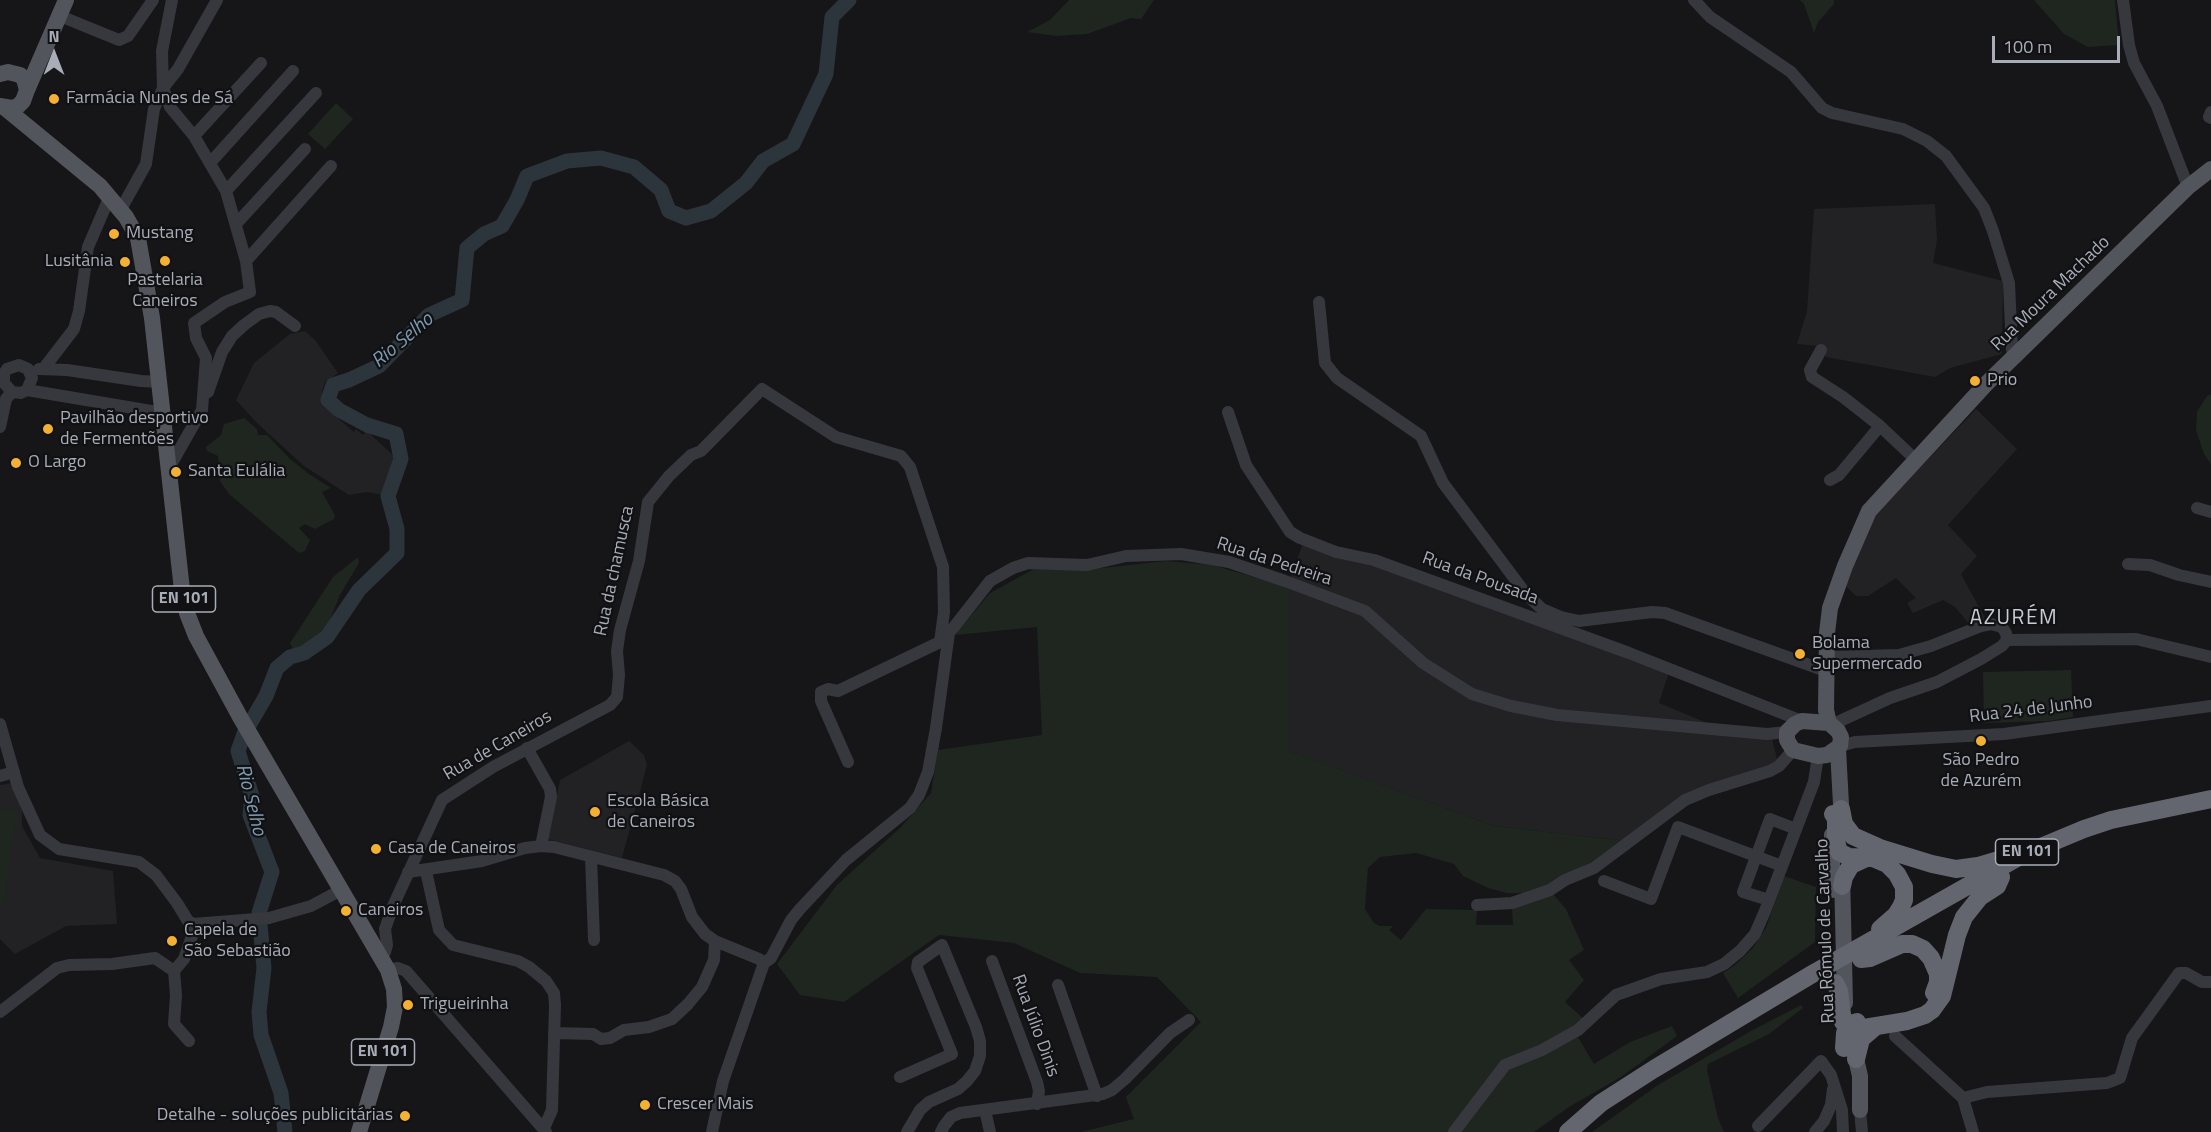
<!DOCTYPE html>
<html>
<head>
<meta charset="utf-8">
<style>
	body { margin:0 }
	#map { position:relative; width:2211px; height:1132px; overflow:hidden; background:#161618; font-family:"Titillium Web",sans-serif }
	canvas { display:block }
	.north { position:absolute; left:24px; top:24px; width:60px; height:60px; -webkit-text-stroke:4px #111113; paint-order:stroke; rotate:0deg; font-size:16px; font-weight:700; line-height:24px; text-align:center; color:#a8adb8 }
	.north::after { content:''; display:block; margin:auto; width:21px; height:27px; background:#a8adb8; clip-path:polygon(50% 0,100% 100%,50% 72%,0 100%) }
	.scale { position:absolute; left:1992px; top:36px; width:128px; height:27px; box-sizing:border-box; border:3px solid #a8adb8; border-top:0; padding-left:8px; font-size:18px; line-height:21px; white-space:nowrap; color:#a8adb8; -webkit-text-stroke:4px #111113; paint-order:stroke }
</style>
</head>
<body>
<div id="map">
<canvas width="2211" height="1132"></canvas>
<div class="north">N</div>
<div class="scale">100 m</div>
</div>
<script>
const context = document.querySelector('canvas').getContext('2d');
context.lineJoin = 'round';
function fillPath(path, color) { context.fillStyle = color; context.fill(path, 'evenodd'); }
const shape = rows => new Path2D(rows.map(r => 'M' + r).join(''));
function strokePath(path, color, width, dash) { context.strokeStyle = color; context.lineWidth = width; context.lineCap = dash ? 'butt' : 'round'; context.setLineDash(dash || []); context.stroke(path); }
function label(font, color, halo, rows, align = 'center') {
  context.font = font + ' "Titillium Web",sans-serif'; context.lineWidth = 4.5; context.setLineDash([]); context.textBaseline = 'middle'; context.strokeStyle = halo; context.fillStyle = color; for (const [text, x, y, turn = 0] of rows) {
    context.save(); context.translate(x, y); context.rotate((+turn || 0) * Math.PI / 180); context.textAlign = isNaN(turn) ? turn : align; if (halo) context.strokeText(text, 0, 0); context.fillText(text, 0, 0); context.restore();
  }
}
const built = shape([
	[1935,204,1937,240,1933,263,2003,281,2002,354,1950,368,1935,377,1826,357,1818,346,1797,344,1807,311,1814,209],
	[305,331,315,340,338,373,325,382,322,391,325,407,354,432,356,429,363,435,367,431,396,458,396,468,384,495,367,492,349,495,304,466,258,424,236,400,254,363,290,334],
	[1976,409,2017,449,1948,525,1977,556,1961,574,1985,618,1970,625,1955,607,1943,600,1913,613,1907,603,1916,598,1896,578,1868,596,1856,596,1843,583,1871,519],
	[1304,540,1670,669,1659,703,1724,730,1771,735,1779,766,1709,790,1627,841,1494,826,1288,751,1289,583],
	[629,741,644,755,647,765,622,858,548,839,560,780],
	[12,783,22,811,22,826,40,858,113,871,117,924,66,926,15,954,0,939,0,785]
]);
const green = shape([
	[1069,0,1154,0,1141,19,1131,18,1087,34,1056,36,1027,32,1050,20],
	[1800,0,1834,0,1834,4,1818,22,1814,33,1804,4],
	[2034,0,2115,0,2119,45,2088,47,2064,34],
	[336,103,353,119,325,149,308,134],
	[2211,394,2211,464,2204,454,2196,430,2197,412,2207,396],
	[244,418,257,429,258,435,267,435,290,459,309,474,331,488,322,492,335,515,334,519,315,529,305,524,299,528,310,540,305,551,299,553,229,494,220,481,218,456,207,451,206,447,221,435,224,424],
	[358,557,359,563,340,595,324,634,311,645,294,650,290,643,333,577],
	[1166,561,1212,565,1289,587,1289,751,1494,826,1627,841,1601,860,1540,893,1507,893,1488,888,1463,876,1454,864,1416,853,1380,857,1368,868,1365,909,1374,923,1380,926,1393,926,1389,930,1401,940,1426,909,1477,910,1476,925,1513,925,1512,908,1552,893,1566,909,1584,950,1569,960,1584,980,1565,1002,1586,1021,1576,1034,1594,1064,1630,1042,1672,1026,1677,1036,1621,1077,1569,1107,1534,1132,1081,1132,1134,1119,1126,1097,1201,1022,1157,977,1080,973,1014,943,939,935,844,1002,800,995,777,964,837,885,901,827,931,793,938,750,1042,735,1037,627,955,635,990,593,1034,569,1102,568],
	[2071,670,2073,717,2049,721,1984,723,1983,672],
	[0,809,17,811,4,907,0,906],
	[1784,876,1816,887,1815,942,1738,998,1723,973,1735,965,1752,949,1766,928],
	[1801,1005,1803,1008,1769,1034,1708,1064,1707,1070,1718,1118,1724,1132,1592,1132,1658,1085,1751,1031]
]);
const river = shape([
	[285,1132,281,1093,261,1035,259,1012,264,968,259,913,272,872,250,815,252,796,238,751,244,734,266,696,277,668,290,657,304,653,327,637,359,590,397,553,397,529,388,496,401,459,396,434,367,425,339,410,328,400,333,385,349,380,379,366,429,315,462,300,467,248,484,234,502,226,517,200,527,176,567,161,601,158,634,167,661,190,669,211,686,218,711,211,746,183,763,161,793,144,826,74,832,17,849,0]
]);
const minor = shape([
	[1694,0,1710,17,1791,72,1822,108,1832,113,1903,129,1927,141,1946,156,1984,208,1993,231,2009,283,2012,350,2016,355],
	[2123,0,2129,45,2134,63,2157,106,2188,187],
	[60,16,119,40,128,36,153,0],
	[2211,112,2209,117,2211,118],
	[194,136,261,63],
	[210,163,293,71],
	[226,191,316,93],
	[121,209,146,164,154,109,163,88,178,69,217,0],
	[236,224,305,149],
	[246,261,331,166],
	[1319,302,1325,363,1337,378,1421,436,1443,483,1526,594,1542,609,1561,617,1579,621,1652,612,1665,613,1826,671],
	[1821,350,1810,370,1812,377,1843,397,1880,426,1917,461],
	[44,368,74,329,79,311,88,247,110,196],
	[39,369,67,370,141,381,160,382],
	[27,390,32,378,28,369,19,365,7,369,4,374,4,383,12,392,21,393,27,390,163,413],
	[208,392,222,352,232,336,244,325,259,314,270,311,276,312,295,326],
	[1228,412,1246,465,1290,532,1300,538,1336,552,1374,560,1629,653,1802,721],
	[0,427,6,399,12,392],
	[169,468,202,410,206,358,196,338,194,323,225,302,250,292,246,261,226,191,194,136,170,107,163,88,162,51,172,0],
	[1830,480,1839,475,1880,426],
	[2197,508,2211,512],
	[2128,564,2150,565,2179,575,2211,582],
	[2007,640,2136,639,2211,657],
	[1827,657,1899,655,1931,646,1981,626,1991,624,2002,627,2006,633,2007,640],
	[0,724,18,787,40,835,59,849,139,862,156,875,177,903,188,921,193,924,269,918,311,906,341,890],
	[1835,726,1840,721,1890,698,1937,682,1981,659,2002,646,2007,640],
	[1840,746,1855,742,2004,734,2211,706],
	[527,748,550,789,551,797,541,846],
	[848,762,821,701,821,692,828,689,838,691,940,642,954,627,990,581,1013,568,1028,563,1087,565,1126,556,1181,554,1229,562,1285,581,1365,611,1423,663,1472,694,1511,706,1557,715,1767,734,1787,732],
	[0,776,14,772],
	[591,857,594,940],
	[426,871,439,930,453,945,518,961,529,967,546,981,554,993,555,1005,552,1110,544,1128],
	[408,872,482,861,525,848,541,846,554,847,664,875,675,881,681,889,692,917,705,934,715,941,759,959,764,963],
	[1604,881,1651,899,1678,827,1782,866],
	[1769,900,1743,892,1770,819,1796,829],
	[1477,905,1512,903,1550,890,1565,880,1594,868,1685,800,1709,790,1770,771,1779,766,1793,750],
	[379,956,385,952,387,945,385,929,393,906,442,800,493,767,610,705,617,697,619,675,617,651,620,630,639,561,648,502,669,476,691,455,701,451,762,389,836,437,901,456,910,467,943,567,944,612,940,642],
	[992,961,1037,1082,1039,1091,1037,1104],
	[764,963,771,958,791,920,800,909,846,860,910,808,919,795,928,772,936,728,949,633],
	[388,970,398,968,406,971,546,1132],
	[174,971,176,995,174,1024,189,1041],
	[1058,985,1097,1096],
	[0,1012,57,968,69,965,112,964,155,958,174,971,184,959,192,936,193,924],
	[554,1033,593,1034,601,1039,610,1038,624,1030,649,1027,672,1019,688,1004,702,987,714,960,715,941],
	[1895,1036,1963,1098,1973,1132],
	[900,1077,952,1054,917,968,918,962,942,945,976,1027,980,1041,980,1056,975,1071,967,1081,958,1089,929,1102,920,1110,907,1132],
	[1963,1098,1987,1092,2107,1083,2120,1078,2132,1038,2179,973,2186,973,2202,982,2211,982],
	[985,1110,990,1132],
	[1860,1110,1862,1132],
	[1758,1126,1821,1061,1831,1075,1842,1110,1843,1132],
	[712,1132,723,1081,764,963],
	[941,1132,944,1126,951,1117,960,1113,1103,1094,1112,1090,1125,1079,1170,1033,1189,1020],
	[1454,1132,1505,1065,1542,1050,1578,1030,1616,995,1661,979,1707,972,1724,964,1740,951,1755,934,1765,911,1814,782,1818,756],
	[1815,1132,1824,1121,1831,1105,1833,1089]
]);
const major = shape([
	[0,74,8,72,20,75,24,79,27,90,23,101,18,106,12,108,0,106],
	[27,90,66,0],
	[5,108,100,186,126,217,138,238,152,318,182,590,187,613,196,636,240,717,388,970,394,989,395,1007,391,1027,359,1132],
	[1802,721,1829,723,1838,731,1841,737,1840,746,1827,755,1818,756,1793,750,1787,740,1787,732,1795,724,1802,721],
	[1829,723,1826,710,1827,633,1830,608,1845,566,1869,511,1987,383,2188,187,2211,169],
	[1838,749,1842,823],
	[1842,873,1845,1003],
	[1832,890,1832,835],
	[1853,1046,1860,1076,1860,1110]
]);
const highway = shape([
	[1841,809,1844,824,1853,836,1880,848,1932,864,1956,869,1978,866,1998,860],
	[1833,814,1836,818,1836,841,1839,852,1849,857,1873,858,1887,864,1897,874,1904,887,1904,900,1901,907,1896,915,1880,929],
	[1842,886,1844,877,1851,865,1866,858],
	[1861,959,1870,958,1902,944,1912,944,1923,949,1931,958,1938,974,1938,982,1934,993],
	[1835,983,1839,991,1843,1022,1852,1030,1907,1021,1925,1015,1932,1010,1942,996,1957,935,1964,917,1980,897,1997,886,2001,877],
	[1844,1048,1845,1033,1851,1024,1857,1022],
	[1856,1059,1861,1039,1875,1027],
	[1568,1132,1601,1103,1654,1069,1814,973,2024,854,2084,829,2111,820,2211,799]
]);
const markers = [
	[54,99,6,"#f2b134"],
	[114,234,6,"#f2b134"],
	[165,261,6,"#f2b134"],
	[125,262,6,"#f2b134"],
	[1975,381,6,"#f2b134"],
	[48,429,6,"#f2b134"],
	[16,463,6,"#f2b134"],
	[176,472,6,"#f2b134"],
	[1800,654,6,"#f2b134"],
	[1981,741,6,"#f2b134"],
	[595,812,6,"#f2b134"],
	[376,849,6,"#f2b134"],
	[346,911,6,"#f2b134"],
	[172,941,6,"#f2b134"],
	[408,1005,6,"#f2b134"],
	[645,1105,6,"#f2b134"],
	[405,1116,6,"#f2b134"]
];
const shields = [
	[184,599,63],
	[2027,852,63],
	[383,1052,63]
];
const shieldNames = [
	["EN 101",184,599],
	["EN 101",2027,852],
	["EN 101",383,1052]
];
const poiNames = [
	["Farmácia Nunes de Sá",66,99],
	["Mustang",126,234],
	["Lusitânia",113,262,"right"],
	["Pastelaria",165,281,"center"],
	["Caneiros",165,302,"center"],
	["Prio",1987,381],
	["Pavilhão desportivo",60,419],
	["de Fermentões",60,440],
	["O Largo",28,463],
	["Santa Eulália",188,472],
	["Bolama",1812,644],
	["Supermercado",1812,665],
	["São Pedro",1981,761,"center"],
	["de Azurém",1981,782,"center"],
	["Escola Básica",607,802],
	["de Caneiros",607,823],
	["Casa de Caneiros",388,849],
	["Caneiros",358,911],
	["Capela de",184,931],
	["São Sebastião",184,952],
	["Trigueirinha",420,1005],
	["Crescer Mais",657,1105],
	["Detalhe - soluções publicitárias",393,1116,"right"]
];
const streetNames = [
	["Rua Moura Machado",2051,294,-44],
	["Rua da Pedreira",1274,562,18],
	["Rua da chamusca",615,571,-78],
	["Rua da Pousada",1480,579,20],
	["Rua 24 de Junho",2031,710,-7],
	["Rua de Caneiros",498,746,-30],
	["Rua Rómulo de Carvalho",1826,931,-92],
	["Rua Júlio Dinis",1035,1026,70]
];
const waterNames = [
	["Rio Selho",403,341,-40],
	["Rio Selho",250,800,76]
];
const quarterNames = [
	["AZURÉM",2014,619]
];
fillPath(built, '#222225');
fillPath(green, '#1e261f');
strokePath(river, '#2c353c', 15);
strokePath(minor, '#37383d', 12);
strokePath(major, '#53555c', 16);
strokePath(highway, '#63666e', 18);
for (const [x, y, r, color] of markers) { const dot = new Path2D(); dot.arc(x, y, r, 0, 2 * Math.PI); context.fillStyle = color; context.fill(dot); strokePath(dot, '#111113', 2); }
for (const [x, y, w] of shields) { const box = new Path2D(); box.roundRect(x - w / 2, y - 13, w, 26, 4.5); context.fillStyle = '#111113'; context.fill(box); strokePath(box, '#a8adb8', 1.5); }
label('bold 16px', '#a8adb8', null, shieldNames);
label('18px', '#a8adb8', '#111113', poiNames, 'left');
label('18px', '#a8adb8', '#111113', streetNames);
label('italic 20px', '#7f9bb3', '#111113', waterNames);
context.letterSpacing = '1.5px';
label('21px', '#c9ccd4', '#111113', quarterNames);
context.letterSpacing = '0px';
</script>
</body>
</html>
